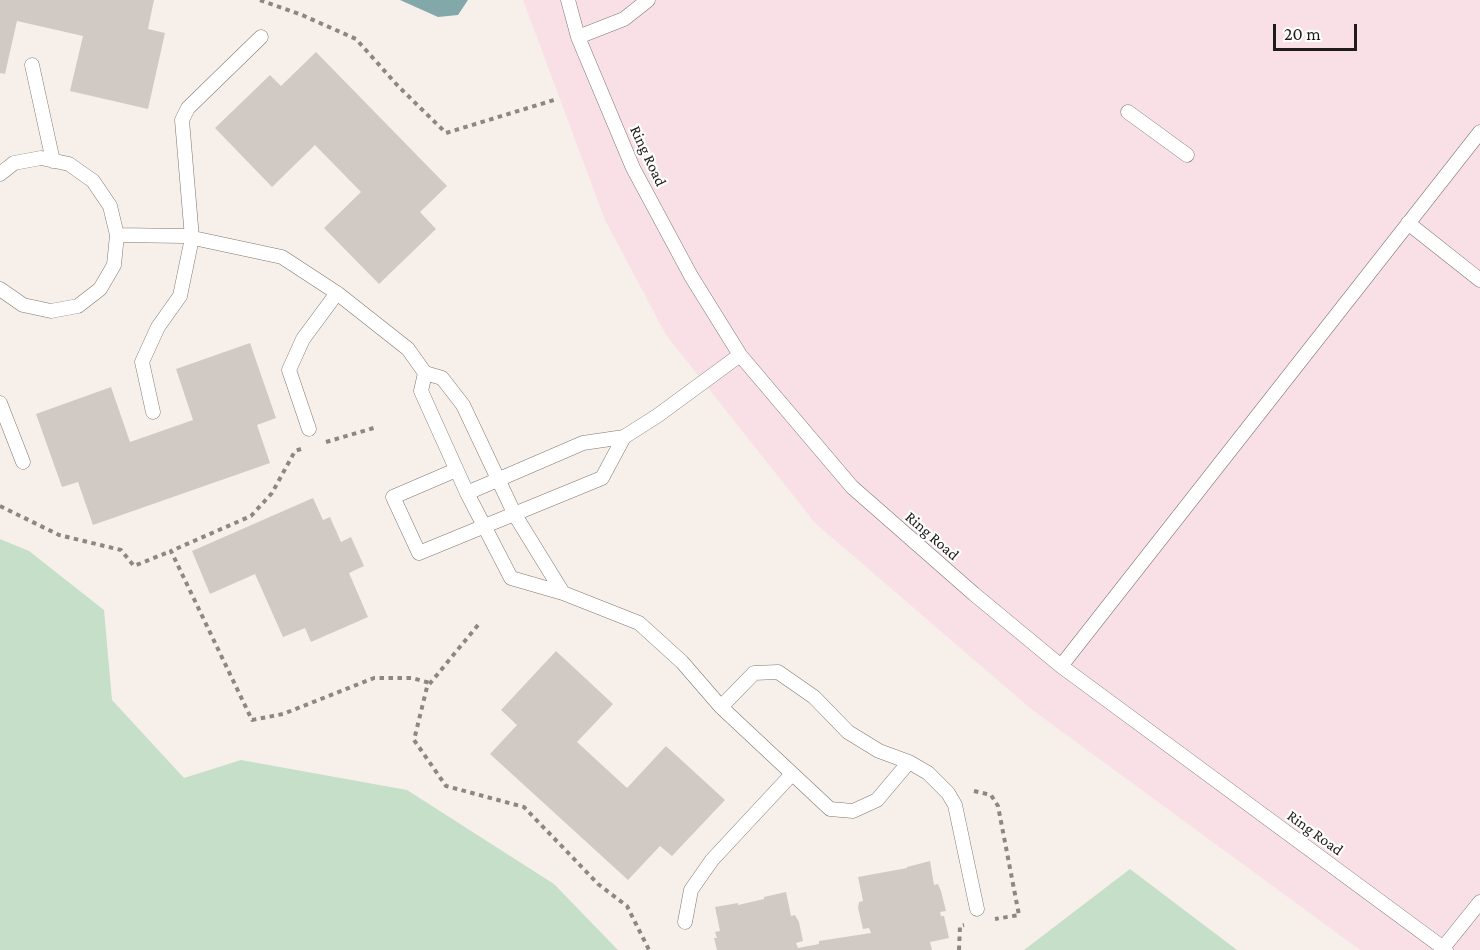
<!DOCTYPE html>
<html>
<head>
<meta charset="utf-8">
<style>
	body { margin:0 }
	#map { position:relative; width:1480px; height:950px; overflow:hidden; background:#f7f0ea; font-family:"Crimson Pro",serif }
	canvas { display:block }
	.scale { position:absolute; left:1273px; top:24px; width:84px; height:27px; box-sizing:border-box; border:3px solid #1f1c1a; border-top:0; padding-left:8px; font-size:18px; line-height:21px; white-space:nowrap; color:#1f1c1a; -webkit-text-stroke:4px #fff; paint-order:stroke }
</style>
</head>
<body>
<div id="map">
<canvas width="1480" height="950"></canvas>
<div class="scale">20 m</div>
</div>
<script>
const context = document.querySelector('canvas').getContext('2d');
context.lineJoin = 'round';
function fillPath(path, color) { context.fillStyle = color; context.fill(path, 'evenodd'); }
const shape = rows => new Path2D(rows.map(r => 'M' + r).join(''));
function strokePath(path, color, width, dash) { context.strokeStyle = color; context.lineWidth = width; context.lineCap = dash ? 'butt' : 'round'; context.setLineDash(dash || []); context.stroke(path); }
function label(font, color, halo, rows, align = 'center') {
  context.font = font + ' "Crimson Pro",serif'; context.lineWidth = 4.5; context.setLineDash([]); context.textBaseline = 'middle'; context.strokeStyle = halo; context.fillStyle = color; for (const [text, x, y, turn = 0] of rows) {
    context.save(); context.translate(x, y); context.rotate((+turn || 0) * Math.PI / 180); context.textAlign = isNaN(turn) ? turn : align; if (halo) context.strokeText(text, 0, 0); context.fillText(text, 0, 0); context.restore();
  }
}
const commercial = shape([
	[523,0,1480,0,1480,950,1360,950,1031,709,815,523,666,335,605,220]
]);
const green = shape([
	[0,539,29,551,104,610,112,700,184,778,241,760,407,790,554,884,618,950,0,950],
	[1130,869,1237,950,1024,950]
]);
const water = shape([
	[400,0,468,0,458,15,438,17]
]);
const building = shape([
	[0,0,154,0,148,29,165,33,148,109,70,91,83,36,17,21,5,74,0,73],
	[316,52,447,186,420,212,436,229,379,284,324,228,361,192,315,145,272,187,215,128,270,75,281,86],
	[250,343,276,418,257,425,270,463,93,525,78,482,62,487,36,414,111,387,130,442,193,420,176,369],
	[313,498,323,520,330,517,341,542,351,537,364,566,349,573,368,617,311,642,305,628,283,637,255,574,210,594,192,551],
	[556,651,613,704,577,742,627,788,666,746,725,800,672,856,660,846,628,880,490,754,517,725,501,710],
	[930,861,934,885,938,884,941,891,946,911,940,912,941,916,944,916,949,938,930,942,932,950,717,950,714,938,717,938,715,932,720,931,715,907,738,903,738,905,764,899,764,897,786,892,791,916,795,915,799,922,803,941,796,943,798,948,819,944,819,941,871,933,869,928,863,929,858,908,859,902,863,901,858,877,907,868,907,867]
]);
const path = shape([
	[260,0,302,15,356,39,398,86,446,133,554,100],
	[326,442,377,427],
	[301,449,295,451,272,493,251,516,171,551,252,720,283,714,374,678,412,678,430,683],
	[0,506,59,535,121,550,134,566,171,551],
	[478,625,427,687,414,740,446,786,524,807,598,884,627,906,649,950],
	[974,791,991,795,998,806,1019,915,995,919],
	[959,950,960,926,964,925]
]);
const service = shape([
	[568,0,578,37,633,168,691,276,740,355,852,487,974,594,1061,666,1446,950],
	[578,37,624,19,648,0],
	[32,65,53,161],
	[1128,112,1187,155],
	[0,174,14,163,41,158,69,164,93,181,110,206,117,235,114,265,100,289,78,306,51,311,23,305,0,289],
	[1408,223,1480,280],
	[117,235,184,236,282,257,337,293,408,349,425,373,442,378,463,405,515,515,563,593],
	[425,373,421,391,467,493,511,578,563,593,639,623,682,662,721,707,830,809,853,811,877,800,909,762],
	[0,403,23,462],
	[153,412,142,362,158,327,180,296,192,238,182,120,188,108,261,37],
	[309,429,289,370,303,339,337,293],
	[456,470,393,497,419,553,602,478,624,437],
	[467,493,583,443,624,437,657,416,740,355],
	[1061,666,1480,132],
	[721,707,754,673,778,672,814,697,848,732,879,751,909,762,928,773,948,793,955,805,977,909],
	[685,922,691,890,712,860,792,774],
	[1443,948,1480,902]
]);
const streetNames = [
	["Ring Road",648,156,65],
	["Ring Road",932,536,41],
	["Ring Road",1315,833,36]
];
fillPath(commercial, '#f9e0e7');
fillPath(green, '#c6dfc9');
fillPath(water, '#83a8a9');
fillPath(building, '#d1cac4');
strokePath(service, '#7f7873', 15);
strokePath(path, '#8c8783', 4, [4.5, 4.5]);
strokePath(service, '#fff', 14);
label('16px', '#1f1c1a', '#fff', streetNames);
</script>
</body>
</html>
